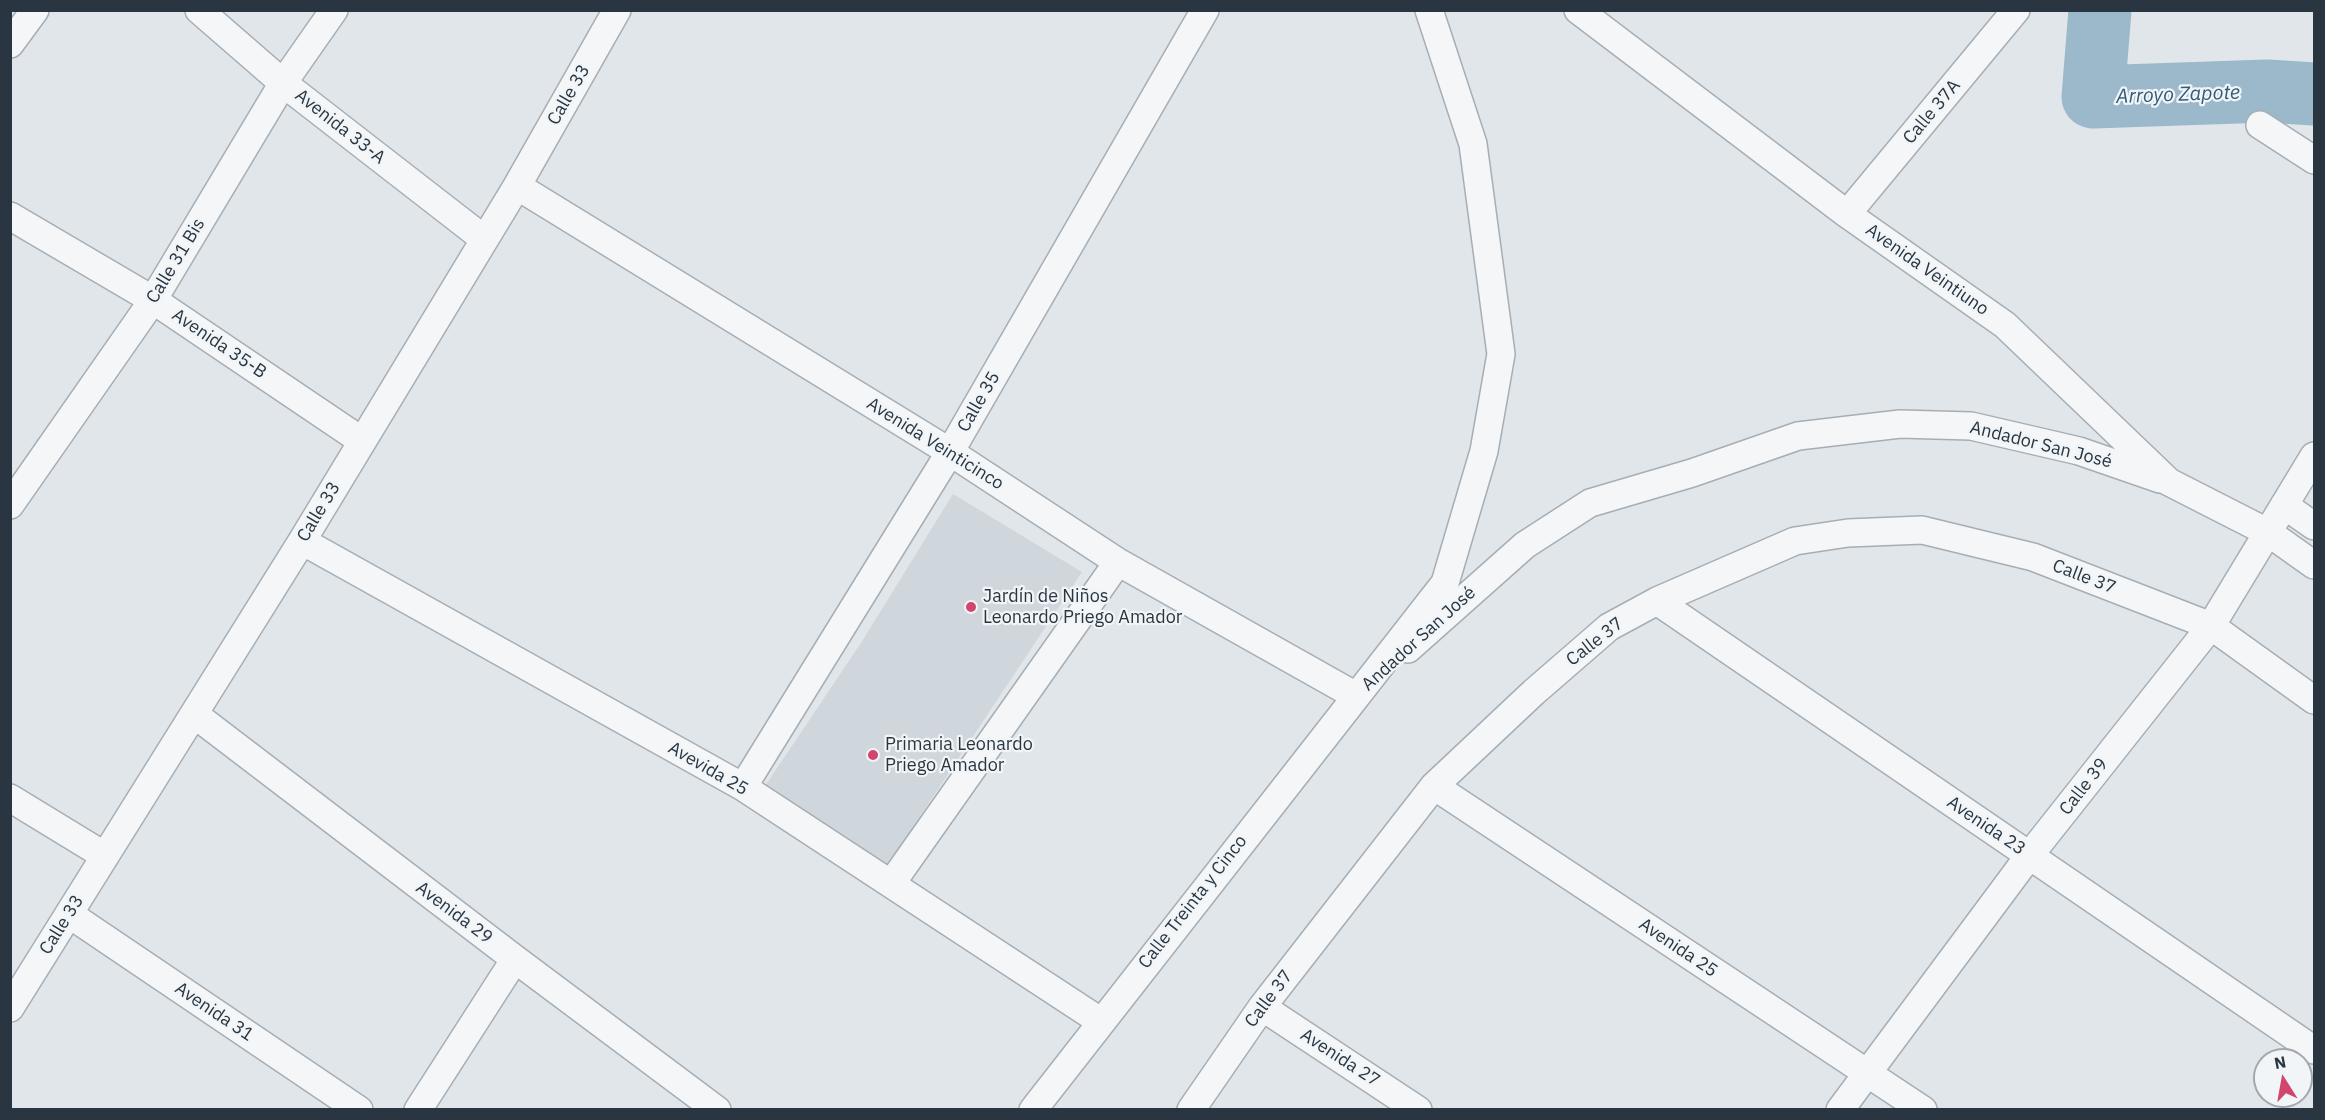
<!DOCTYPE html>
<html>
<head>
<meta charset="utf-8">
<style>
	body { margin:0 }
	#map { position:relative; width:2325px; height:1120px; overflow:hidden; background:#e1e6ea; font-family:"IBM Plex Sans",sans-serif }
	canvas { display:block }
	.frame { position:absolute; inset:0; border:12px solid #293642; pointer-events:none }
	.north { position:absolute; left:2253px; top:1048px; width:60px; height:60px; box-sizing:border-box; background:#f1f5f7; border:2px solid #a1a9af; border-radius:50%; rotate:349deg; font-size:16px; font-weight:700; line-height:24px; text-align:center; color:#293642 }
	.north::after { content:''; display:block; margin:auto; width:21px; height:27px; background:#d1456e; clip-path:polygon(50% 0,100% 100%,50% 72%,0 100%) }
</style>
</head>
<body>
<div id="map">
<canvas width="2325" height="1120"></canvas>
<div class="frame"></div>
<div class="north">N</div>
</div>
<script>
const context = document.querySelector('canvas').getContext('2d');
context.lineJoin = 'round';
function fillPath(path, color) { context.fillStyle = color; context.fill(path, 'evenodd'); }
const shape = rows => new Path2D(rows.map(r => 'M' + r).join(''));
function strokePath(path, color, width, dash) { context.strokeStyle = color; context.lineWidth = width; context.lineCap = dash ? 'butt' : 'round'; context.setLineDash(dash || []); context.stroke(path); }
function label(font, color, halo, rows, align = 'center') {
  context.font = font + ' "IBM Plex Sans",sans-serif'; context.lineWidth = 4.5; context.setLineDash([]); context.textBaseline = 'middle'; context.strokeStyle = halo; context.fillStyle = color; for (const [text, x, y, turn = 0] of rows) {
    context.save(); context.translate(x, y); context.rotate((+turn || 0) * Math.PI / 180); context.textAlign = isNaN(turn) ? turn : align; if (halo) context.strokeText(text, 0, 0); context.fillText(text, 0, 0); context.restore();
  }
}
const built = shape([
	[953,494,1082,572,887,866,763,789,861,643]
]);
const river = shape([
	[2100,10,2093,97,2267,91,2314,94]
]);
const minor = shape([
	[199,10,283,83,484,239],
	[1578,10,1847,214,2005,325,2169,482,2269,533,2314,565],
	[10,44,35,10],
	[2260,125,2314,160],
	[517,186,950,452,1118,562,1356,696],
	[1847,214,2016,10],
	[10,216,153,300,362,441],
	[10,505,153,300,283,83,334,10],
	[2284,505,2314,526],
	[302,541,743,787,1100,1021],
	[1657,601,2314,1050],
	[1408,649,1525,545,1590,503,1692,473,1798,436,1900,424,1971,426,2079,451,2160,479],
	[194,714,515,959,717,1110],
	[1434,786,1923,1110],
	[743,787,950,452,1205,10],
	[10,798,105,856],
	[891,884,1118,562],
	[69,914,359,1110],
	[1262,1007,1418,1110],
	[10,1008,302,541,517,186,617,10],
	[418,1110,515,959],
	[1033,1110,1445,583,1484,451,1501,354,1473,144,1429,10],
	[1191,1110,1262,1007,1434,786,1534,692,1609,627,1657,601,1795,541,1848,533,1922,530,2033,557,2211,626,2314,700],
	[1840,1110,2029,856,2211,626,2314,456]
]);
const markers = [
	[971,607,6,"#d1456e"],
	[873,755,6,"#d1456e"]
];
const streetNames = [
	["Calle 33",569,95,-60],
	["Calle 37A",1932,112,-50],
	["Avenida 33-A",340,127,38],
	["Calle 31 Bis",176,261,-59],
	["Avenida Veintiuno",1927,270,35],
	["Avenida 35-B",219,344,34],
	["Calle 35",979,402,-60],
	["Avenida Veinticinco",935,444,32],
	["Andador San José",2041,445,14],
	["Calle 33",319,512,-59],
	["Calle 37",2084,577,21],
	["Andador San José",1419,639,-42],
	["Calle 37",1595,642,-38],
	["Avevida 25",708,769,30],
	["Calle 39",2084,787,-52],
	["Avenida 23",1986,826,34],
	["Calle Treinta y Cinco",1193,902,-52],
	["Avenida 29",454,913,37],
	["Calle 33",62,925,-58],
	["Avenida 25",1678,948,34],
	["Calle 37",1269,999,-53],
	["Avenida 31",214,1012,34],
	["Avenida 27",1340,1058,33]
];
const poiNames = [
	["Jardín de Niños",983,597],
	["Leonardo Priego Amador",983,618],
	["Primaria Leonardo",885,745],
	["Priego Amador",885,766]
];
const waterNames = [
	["Arroyo Zapote",2178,95,-2]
];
fillPath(built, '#cfd6dc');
strokePath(river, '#9cb9cb', 63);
strokePath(minor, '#a6aeb4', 30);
strokePath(minor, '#f4f6f8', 27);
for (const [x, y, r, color] of markers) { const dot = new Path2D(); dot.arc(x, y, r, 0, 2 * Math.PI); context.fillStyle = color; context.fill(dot); strokePath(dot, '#f1f5f7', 2); }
label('18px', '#293642', '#f1f5f7', streetNames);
label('18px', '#293642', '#f1f5f7', poiNames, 'left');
label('italic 20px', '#325b77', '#f1f5f7', waterNames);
</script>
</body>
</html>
